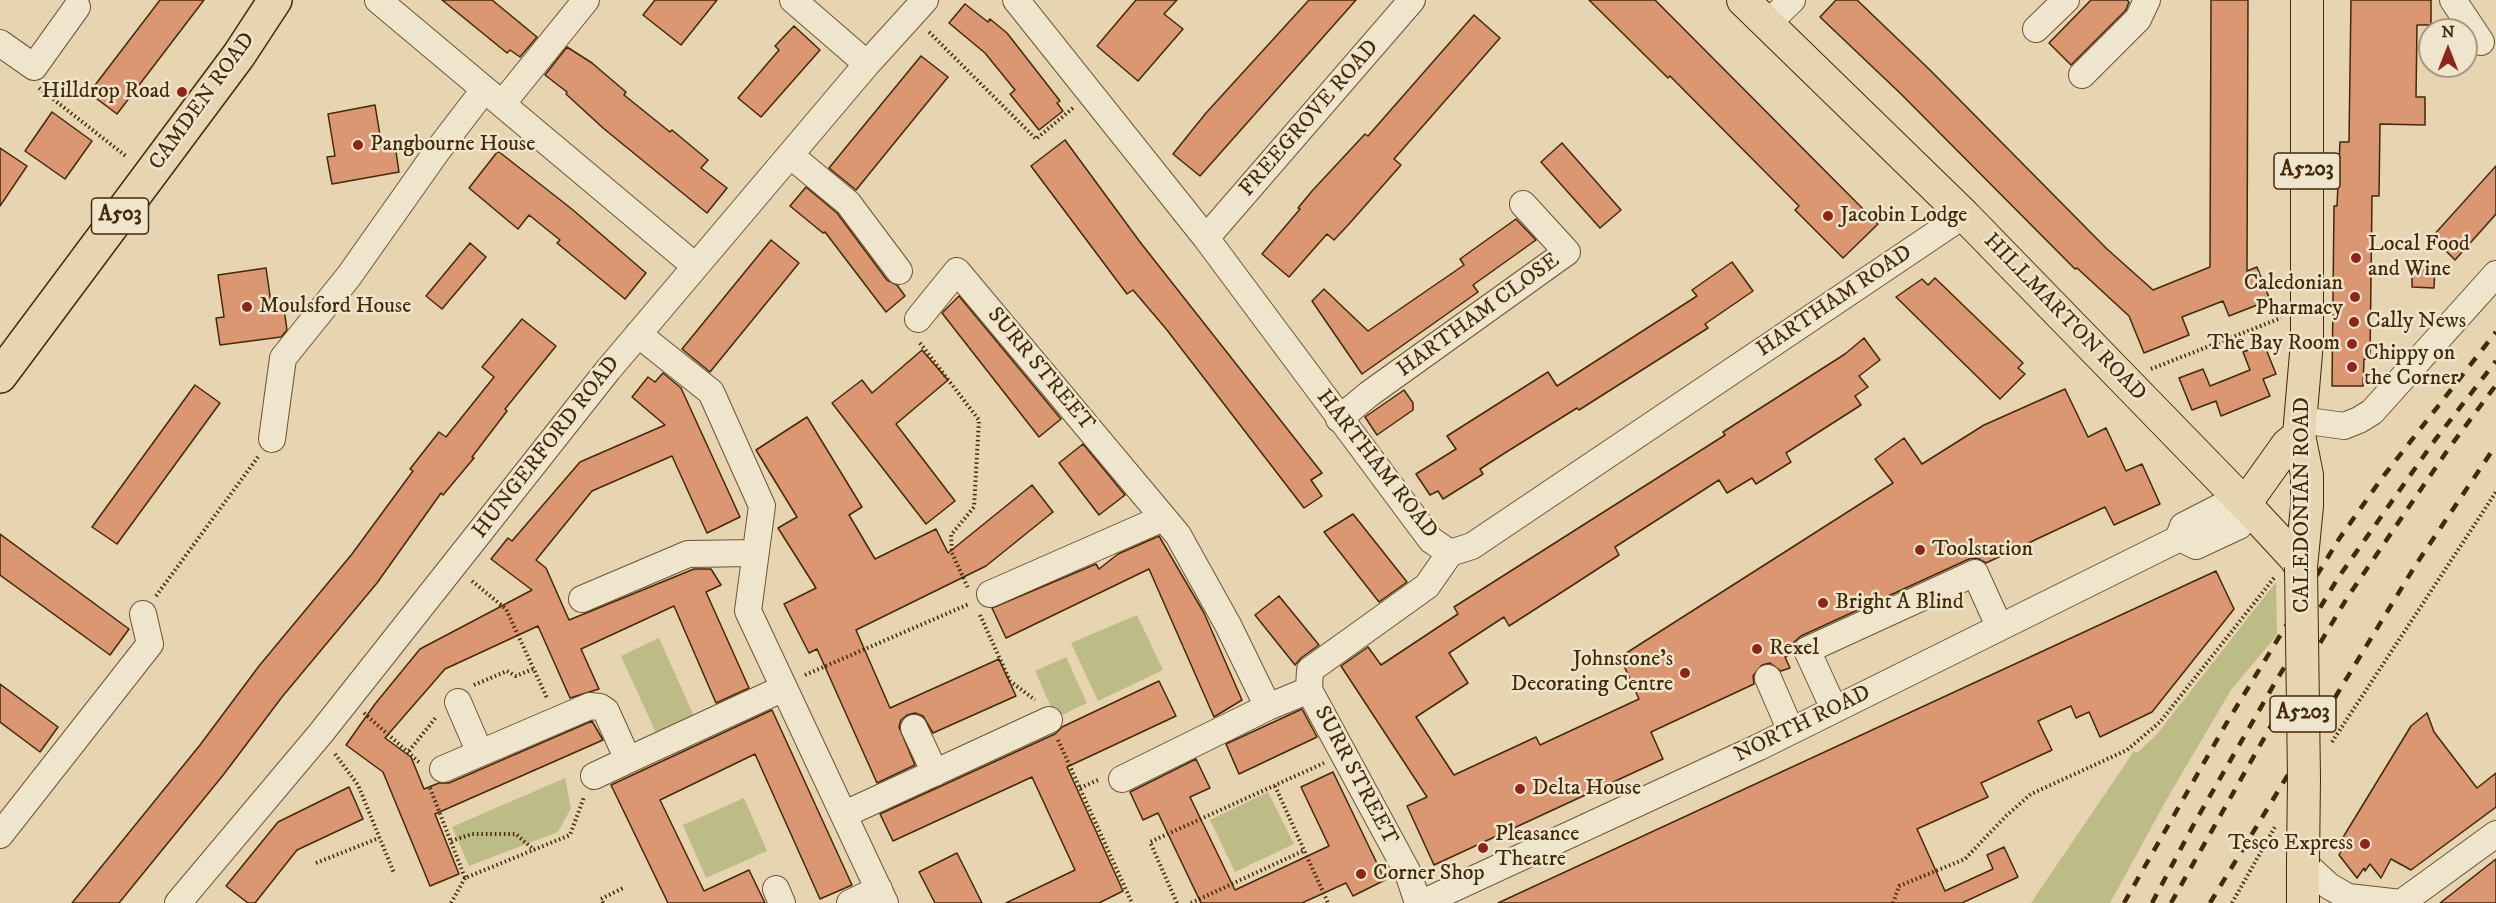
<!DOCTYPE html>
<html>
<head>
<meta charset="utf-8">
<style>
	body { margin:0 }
	#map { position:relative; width:2496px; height:903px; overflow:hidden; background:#e6d5b0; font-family:"IM FELL DW Pica",serif }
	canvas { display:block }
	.north { position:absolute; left:2418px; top:18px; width:60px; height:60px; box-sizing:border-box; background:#efe4cc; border:2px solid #aa997e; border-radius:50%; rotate:0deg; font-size:16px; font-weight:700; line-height:24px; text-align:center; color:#422908 }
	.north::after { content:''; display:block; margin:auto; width:21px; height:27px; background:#8f2418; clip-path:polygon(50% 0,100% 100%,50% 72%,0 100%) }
</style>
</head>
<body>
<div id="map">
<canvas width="2496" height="903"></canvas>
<div class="north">N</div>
</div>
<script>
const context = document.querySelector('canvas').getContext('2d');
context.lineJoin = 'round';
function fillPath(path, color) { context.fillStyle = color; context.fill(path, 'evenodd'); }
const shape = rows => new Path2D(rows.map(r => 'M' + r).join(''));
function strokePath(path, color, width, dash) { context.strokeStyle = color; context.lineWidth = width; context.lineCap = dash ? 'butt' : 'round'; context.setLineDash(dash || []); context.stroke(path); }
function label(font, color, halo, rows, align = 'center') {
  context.font = font + ' "IM FELL DW Pica",serif'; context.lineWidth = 5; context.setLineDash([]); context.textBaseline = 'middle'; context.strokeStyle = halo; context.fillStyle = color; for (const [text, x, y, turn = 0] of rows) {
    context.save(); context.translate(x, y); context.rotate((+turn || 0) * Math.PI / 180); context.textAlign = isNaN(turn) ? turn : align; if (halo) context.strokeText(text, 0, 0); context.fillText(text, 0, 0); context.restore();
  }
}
const green = shape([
	[2276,582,2277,635,2231,690,2168,797,2110,903,2031,903,2134,751,2137,753,2157,734],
	[1137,615,1163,670,1098,701,1071,643],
	[659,638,694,716,656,733,621,656],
	[1066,657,1087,703,1056,718,1035,671],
	[565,778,571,808,558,832,469,866,452,827],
	[1268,792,1294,844,1235,872,1210,820],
	[744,798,767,851,706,878,683,825]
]);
const building = shape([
	[160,0,204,0,117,114,89,93,160,0],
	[442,0,492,0,537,37,520,57,510,50,507,53,442,0],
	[655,0,717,0,681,45,643,15,655,0],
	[1136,0,1177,0,1164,14,1183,29,1138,81,1097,46,1136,0],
	[1309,0,1356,0,1200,176,1173,154,1206,113,1309,0],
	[1589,0,1655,0,1878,224,1843,258,1795,210,1799,206,1670,76,1668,78,1589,0],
	[1836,0,1857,0,1930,70,2107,249,2153,290,2210,267,2211,0,2248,0,2247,271,2257,267,2270,300,2229,316,2223,301,2182,317,2189,335,2144,353,2129,316,2077,268,2075,269,1901,94,1820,17,1836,0],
	[2091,0,2127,0,2129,2,2126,10,2071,65,2049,43,2091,0],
	[2351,0,2431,0,2431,25,2417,25,2416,97,2425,97,2425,125,2380,124,2379,196,2372,196,2370,359,2364,359,2363,386,2332,386,2334,206,2337,206,2340,142,2349,142,2351,0],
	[965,4,988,22,990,19,1007,33,1060,101,1057,103,1063,111,1039,130,1010,94,1015,90,985,53,949,23,965,4],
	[1474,15,1500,38,1394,159,1401,165,1349,224,1334,240,1327,234,1289,277,1262,254,1300,209,1298,208,1312,191,1365,134,1368,136,1474,15],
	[794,26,820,50,761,117,738,98,779,50,775,46,794,26],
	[567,47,592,63,626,92,624,95,670,132,672,130,708,160,701,168,727,188,707,213,603,128,566,94,567,92,545,75,567,47],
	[921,56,948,77,856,190,829,168,921,56],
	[375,105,382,147,395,145,399,172,332,184,327,157,335,156,328,114,375,105],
	[52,112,92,141,65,179,25,151,52,112],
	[1065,140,1140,242,1322,473,1311,480,1322,496,1304,508,1167,330,1133,290,1127,294,1031,166,1065,140],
	[1562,143,1621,210,1600,228,1541,162,1562,143],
	[0,148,27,166,0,206,0,148],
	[498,151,573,210,646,273,625,299,557,243,560,240,529,215,518,229,469,188,498,151],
	[2496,166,2496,214,2455,260,2432,237,2496,166],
	[806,187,837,213,887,280,897,285,905,296,886,312,825,232,823,233,790,206,806,187],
	[1516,219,1536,240,1473,285,1478,292,1362,374,1312,301,1324,289,1368,331,1464,265,1460,259,1516,219],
	[771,240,799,263,710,372,682,349,771,240],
	[470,243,486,257,442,309,426,296,470,243],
	[1732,262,1753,291,1705,324,1708,328,1579,410,1577,408,1508,451,1480,469,1483,474,1443,499,1438,491,1430,495,1416,474,1456,449,1447,436,1548,372,1557,386,1697,296,1692,290,1732,262],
	[2412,267,2435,267,2434,288,2412,287,2412,267],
	[266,268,272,310,284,309,287,330,281,337,220,345,216,318,224,317,218,275,266,268],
	[1935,278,2023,363,2018,368,2025,374,2000,399,1896,297,1922,279,1928,285,1935,278],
	[959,296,1061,419,1039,437,942,313,959,296],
	[522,319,556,346,505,409,507,411,472,457,474,458,443,495,441,493,377,583,282,697,224,774,119,903,72,903,200,745,259,666,352,554,413,471,410,469,439,432,446,437,494,377,482,367,522,319],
	[1864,338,1880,360,1859,376,1868,387,1855,396,1861,405,1786,453,1791,462,1756,484,1752,478,1727,493,1719,480,1615,547,1619,555,1576,583,1509,626,1504,617,1449,653,1468,683,1416,717,1454,775,1536,737,1540,745,1639,699,1620,657,1893,483,1875,459,1904,438,1922,464,1984,425,2065,389,2088,437,2106,428,2126,471,2142,464,2160,504,2114,525,2105,507,1986,563,1977,558,1969,559,1801,636,1794,642,1793,653,1785,657,1790,668,1781,671,1770,663,1762,665,1753,676,1754,684,1651,732,1663,759,1434,865,1407,806,1427,797,1341,666,1368,647,1381,665,1458,614,1454,607,1725,435,1723,432,1845,354,1864,338],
	[2264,344,2276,374,2263,379,2270,396,2221,416,2216,401,2192,410,2179,378,2203,369,2210,386,2250,370,2243,352,2264,344],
	[922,350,948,380,896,424,955,501,926,524,832,403,862,380,872,393,922,350],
	[663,373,681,388,740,517,707,533,672,456,592,491,536,560,546,568,569,620,694,569,711,569,721,585,706,592,749,688,716,703,674,606,581,649,599,689,570,698,538,626,445,669,385,738,411,757,424,789,439,783,449,783,592,721,603,740,435,814,459,874,430,886,383,772,346,745,375,704,420,649,532,590,491,559,508,538,512,541,580,462,665,425,632,397,648,377,655,382,663,373],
	[195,385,220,403,117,544,92,527,195,385],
	[1404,390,1413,403,1413,410,1377,435,1365,417,1404,390],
	[807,417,862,507,849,515,875,559,936,529,948,553,1032,485,1053,512,986,566,856,630,890,708,999,659,1016,696,933,733,923,716,915,713,907,715,901,720,899,727,915,765,877,783,817,649,809,653,784,604,816,588,778,528,797,517,756,450,807,417],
	[1083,444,1125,495,1099,515,1059,463,1083,444],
	[1353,514,1407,582,1379,602,1324,532,1353,514],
	[0,534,129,629,110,655,0,575,0,534],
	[1159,536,1204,613,1242,700,1214,717,1149,569,1006,638,992,608,1096,564,1099,569,1118,554,1159,536],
	[2216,571,2234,609,2152,712,2100,737,2089,712,2076,718,2071,706,2038,721,2052,750,1981,783,1988,797,1917,829,1945,891,1993,869,1987,855,2004,847,2018,877,1962,903,1498,903,2216,571],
	[1279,596,1319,645,1301,658,1295,665,1255,615,1279,596],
	[1159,681,1176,716,1067,767,1123,891,1099,903,1006,903,1075,870,1032,777,893,841,880,814,1055,734,1062,727,1159,681],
	[0,684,58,727,40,752,0,722,0,684],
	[1302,709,1317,737,1239,774,1226,744,1302,709],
	[772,710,852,885,820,899,755,754,660,800,704,891,749,870,765,903,668,903,611,785,772,710],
	[2427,713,2434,732,2477,788,2496,773,2496,807,2411,870,2391,859,2381,878,2370,864,2365,871,2364,868,2357,878,2339,855,2345,844,2342,839,2411,726,2427,713],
	[1196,759,1210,788,1190,797,1235,890,1329,846,1301,787,1333,772,1385,880,1353,896,1346,883,1302,903,1201,903,1158,813,1143,820,1130,792,1196,759],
	[349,787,363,819,297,850,255,903,248,903,226,886,278,822,349,787],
	[957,853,982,903,935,903,919,872,957,853],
	[2496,859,2496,903,2440,903,2496,859]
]);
const path = shape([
	[929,32,1036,139,1073,108],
	[39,88,127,157],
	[920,343,979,420,974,507,951,535,952,553,968,588],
	[2151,369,2281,318],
	[472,581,506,609,547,698],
	[156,596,258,457],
	[980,615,1010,681,1035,700],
	[805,675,969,604],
	[474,685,507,671,516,676,533,669],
	[364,713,419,762],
	[1058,740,1132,903],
	[2332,742,2496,492],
	[409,751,437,716],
	[335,754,358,785,394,873],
	[1275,786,1328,903],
	[430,788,465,878,570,835,584,797],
	[1080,788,1098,780],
	[451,841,472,834,516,834,534,850],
	[316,863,379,838],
	[451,903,465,878],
	[603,903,601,899,623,888],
	[1177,903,1150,842,1324,763],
	[1191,903,1305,850],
	[1893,903,1899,886,1965,859,2006,816,2031,794,2127,750,2160,722,2274,578],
	[2232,903,2276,825]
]);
const minor = shape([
	[378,0,695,266],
	[793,0,867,64],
	[1016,0,1206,238,1431,540,1450,553,1472,546,1964,215],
	[2453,0,2481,42],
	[1767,24,1792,0],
	[2036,29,2066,0],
	[0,43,34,67,77,7],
	[2082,75,2138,19,2147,0],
	[502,104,586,0],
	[790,155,848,203,899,271],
	[1206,238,1412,0],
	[918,319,957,271,1178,535,1228,625,1268,707,1309,690,1408,873,1418,903],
	[638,334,711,392,762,506,748,611,885,903],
	[1339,419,1369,394,1567,252,1523,204],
	[2301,420,2344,426,2359,420,2372,412,2496,274],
	[272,439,283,358,349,276,438,150,484,90],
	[990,594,1163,518],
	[582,599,688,554,755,553],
	[1768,678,1791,731],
	[1309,690,1310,670,1427,586,1450,553],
	[458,702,480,753],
	[1834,709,1807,650,1975,573,1999,626],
	[914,728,935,773],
	[443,769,590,706,600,707,606,711,628,760,784,688],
	[594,776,628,760],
	[1122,779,1268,707],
	[845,814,1049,720],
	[0,835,150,644,143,614],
	[2303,862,2329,886,2348,897,2401,903,2496,834],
	[776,889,782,903],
	[178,903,321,733,608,370,867,64,925,0],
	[850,903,879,889],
	[1422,903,1759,747,2178,539,2183,526,2220,507,2245,504,2239,526,2196,546,2180,538]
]);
const major = shape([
	[1743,0,1964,215,2245,504,2295,558,2301,567],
	[2245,504,2287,445,2299,435],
	[2301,567,2307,506,2307,475,2299,435,2307,342,2307,0],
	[2303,903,2303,862]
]);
const highway = shape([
	[0,376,239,55,275,0]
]);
const rail = shape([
	[2124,903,2226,724,2339,539,2382,478,2496,332],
	[2152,903,2195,822,2276,681,2338,578,2435,440,2496,361],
	[2171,903,2276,717,2347,598,2449,448,2496,385],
	[2210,903,2415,566,2496,445]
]);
const majorBridge = shape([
	[2301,567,2304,778,2303,862]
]);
const markers = [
	[182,92,6,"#8f2418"],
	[358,145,6,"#8f2418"],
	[1828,216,6,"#8f2418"],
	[2356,258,6,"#8f2418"],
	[2355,297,6,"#8f2418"],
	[247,307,6,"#8f2418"],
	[2354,322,6,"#8f2418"],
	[2352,344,6,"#8f2418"],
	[2352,367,6,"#8f2418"],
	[1920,550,6,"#8f2418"],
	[1823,603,6,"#8f2418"],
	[1757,649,6,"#8f2418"],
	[1685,673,6,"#8f2418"],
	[1520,789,6,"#8f2418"],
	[2365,844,6,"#8f2418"],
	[1483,848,6,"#8f2418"],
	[1361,874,6,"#8f2418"]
];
const shields = [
	[2307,171,66],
	[120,216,57],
	[2303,714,66]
];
const shieldNames = [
	["A5203",2307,171],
	["A503",120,216],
	["A5203",2303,714]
];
const poiNames = [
	["Hilldrop Road",170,92,"right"],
	["Pangbourne House",370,145],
	["Jacobin Lodge",1840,216],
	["Local Food",2368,245],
	["and Wine",2368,270],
	["Caledonian",2343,284,"right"],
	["Pharmacy",2343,309,"right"],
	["Moulsford House",259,307],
	["Cally News",2366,322],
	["The Bay Room",2340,344,"right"],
	["Chippy on",2364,354],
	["the Corner",2364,379],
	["Toolstation",1932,550],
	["Bright A Blind",1835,603],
	["Rexel",1769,649],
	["Johnstone's",1673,660,"right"],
	["Decorating Centre",1673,685,"right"],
	["Delta House",1532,789],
	["Pleasance",1495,835],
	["Theatre",1495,860],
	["Tesco Express",2353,844,"right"],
	["Corner Shop",1373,874]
];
const streetNames = [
	["CAMDEN ROAD",203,102,-54],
	["FREEGROVE ROAD",1310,119,-49],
	["HARTHAM ROAD",1835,302,-34],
	["HARTHAM CLOSE",1479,316,-36],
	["HILLMARTON ROAD",2064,318,46],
	["SURR STREET",1040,370,50],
	["HUNGERFORD ROAD",547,448,-52],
	["HARTHAM ROAD",1376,465,52],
	["CALEDONIAN ROAD",2303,505,-90],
	["NORTH ROAD",1803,725,-26],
	["SURR STREET",1355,776,62]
];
fillPath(green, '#bdbb86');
fillPath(building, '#db9672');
strokePath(building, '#422908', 1.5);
strokePath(minor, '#6b5432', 28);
strokePath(major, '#422908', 34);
strokePath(highway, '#422908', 36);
strokePath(path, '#422908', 4, [1.5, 3]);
strokePath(minor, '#efe4cc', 26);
strokePath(major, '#e6d5b0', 32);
strokePath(highway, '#e6d5b0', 33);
strokePath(rail, '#422908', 4.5, [10, 10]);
strokePath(majorBridge, '#422908', 34, []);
strokePath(majorBridge, '#e6d5b0', 32);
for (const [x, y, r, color] of markers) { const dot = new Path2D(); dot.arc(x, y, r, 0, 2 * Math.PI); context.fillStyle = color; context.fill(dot); strokePath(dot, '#efe4cc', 2); }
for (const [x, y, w] of shields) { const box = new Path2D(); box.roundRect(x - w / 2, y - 18, w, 36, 4.5); context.fillStyle = '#efe4cc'; context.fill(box); strokePath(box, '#422908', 1.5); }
label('bold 21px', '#422908', null, shieldNames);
label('22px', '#422908', '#efe4cc', poiNames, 'left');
label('22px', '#422908', '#efe4cc', streetNames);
</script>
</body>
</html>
